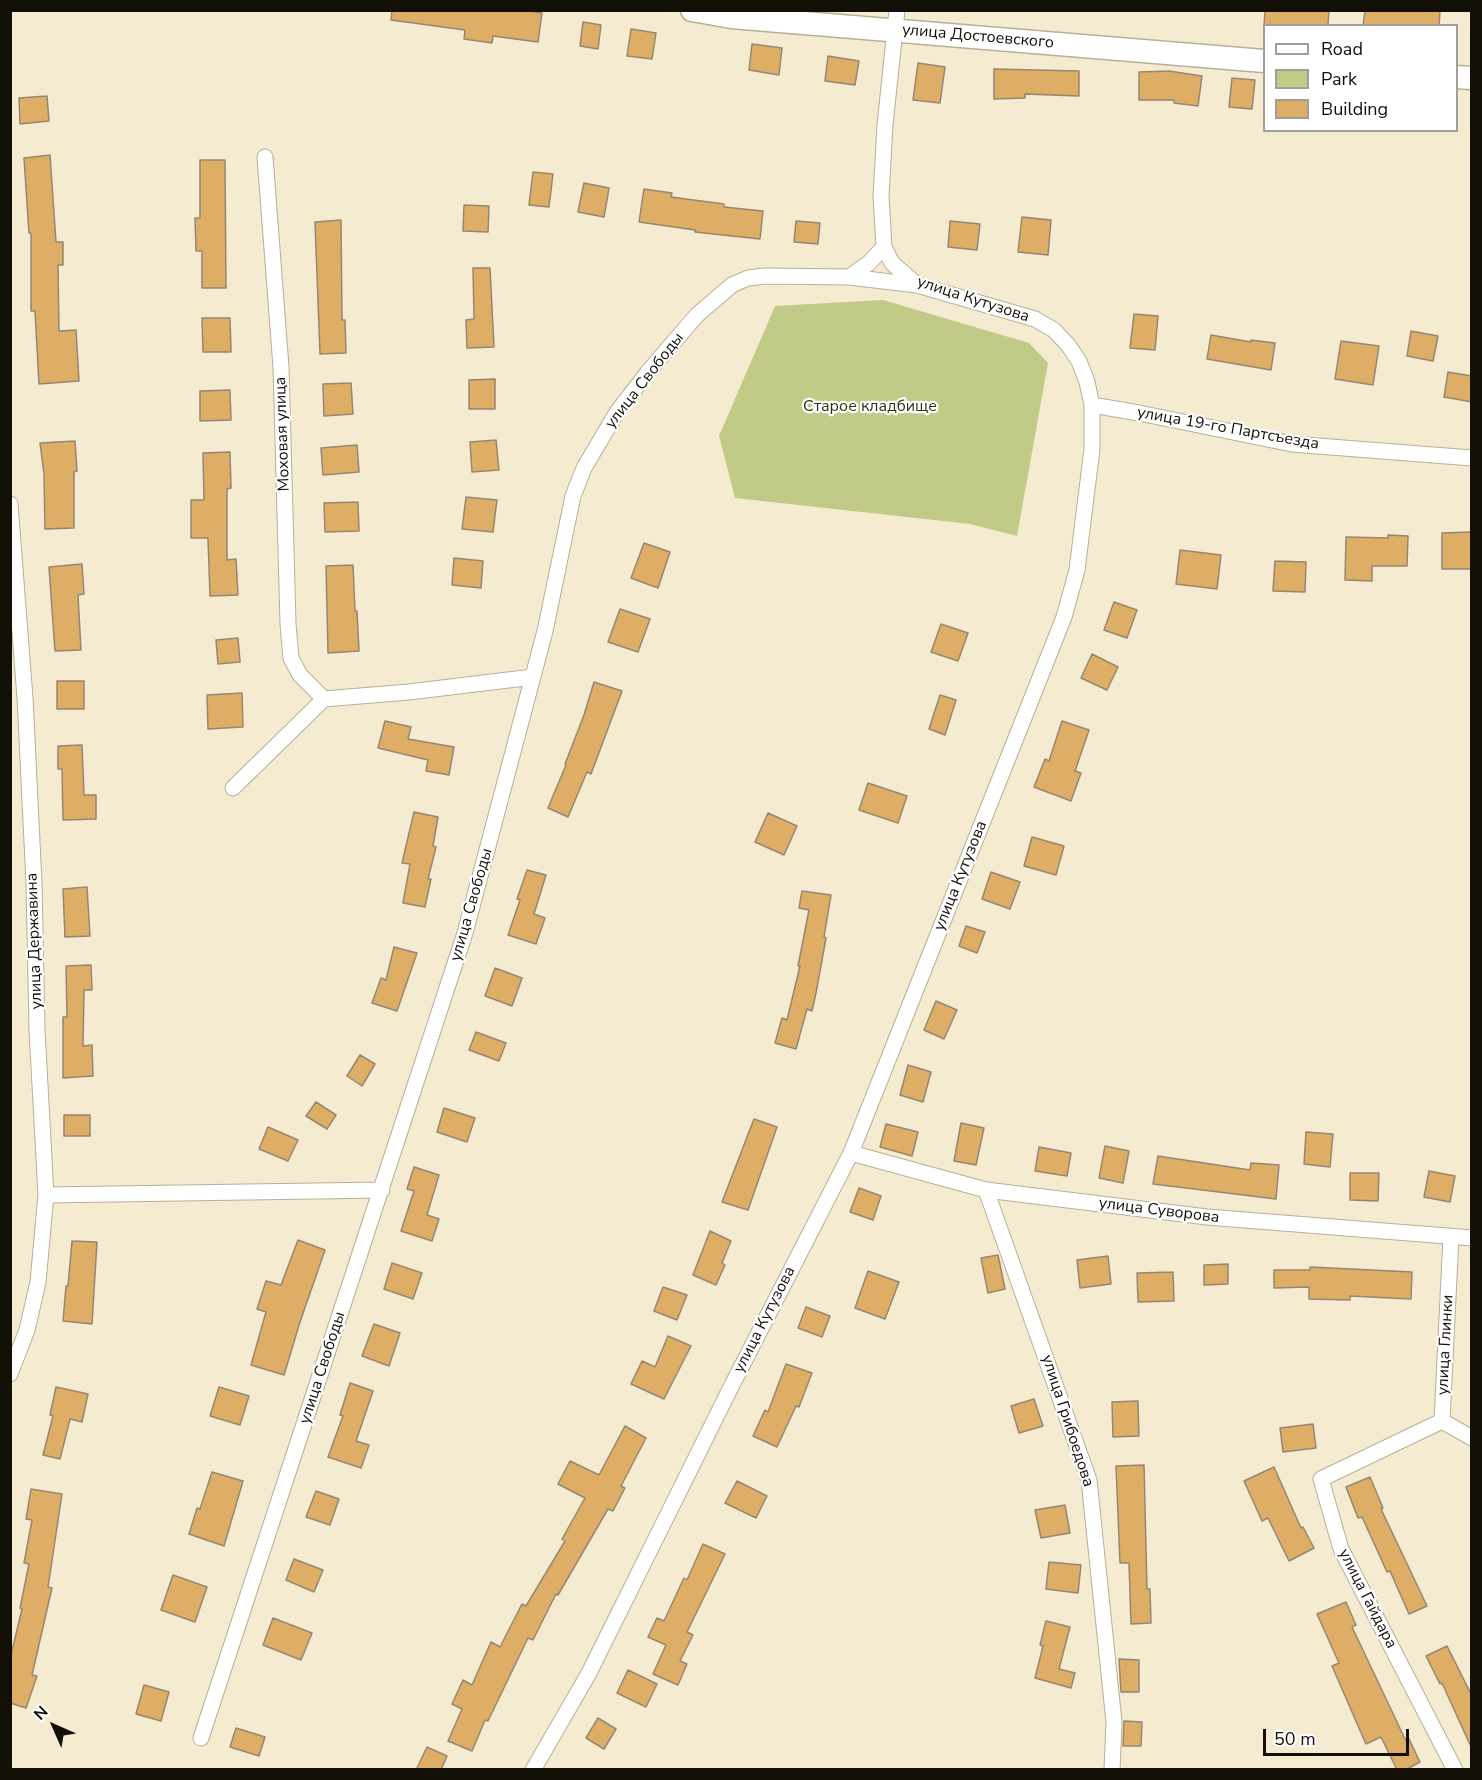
<!DOCTYPE html>
<html>
<head>
<meta charset="utf-8">
<style>
	body { margin:0 }
	#map { position:relative; width:1482px; height:1780px; overflow:hidden; background:#f5ebd1; font-family:"Nunito Sans",sans-serif }
	canvas { display:block }
	.frame { position:absolute; inset:0; border:12px solid #120f07; pointer-events:none }
	.legend { position:absolute; left:1263px; top:24px; width:195px; height:108px; box-sizing:border-box; background:#fff; border:2px solid #a09f9c; margin:0; padding:8px 10px; list-style:none; font-size:18px; color:#120f07 }
	.legend li { display:flex; align-items:center; gap:12px; height:30px }
	.legend b { width:30px; border:2px solid #a09f9c }
	.north { position:absolute; left:24px; top:1696px; width:60px; height:60px; -webkit-text-stroke:4px #fff; paint-order:stroke; rotate:315deg; font-size:16px; font-weight:700; line-height:24px; text-align:center; color:#120f07 }
	.north::after { content:''; display:block; margin:auto; width:21px; height:27px; background:#120f07; clip-path:polygon(50% 0,100% 100%,50% 72%,0 100%) }
	.scale { position:absolute; left:1263px; top:1729px; width:146px; height:27px; box-sizing:border-box; border:3px solid #120f07; border-top:0; padding-left:8px; font-size:18px; line-height:21px; white-space:nowrap; color:#120f07; -webkit-text-stroke:4px #fff; paint-order:stroke }
</style>
</head>
<body>
<div id="map">
<canvas width="1482" height="1780"></canvas>
<div class="frame"></div>
<ul class="legend">
<li><b style="height:8px;background:#fff"></b>Road</li>
<li><b style="height:16px;background:#c2ca88"></b>Park</li>
<li><b style="height:16px;background:#deae66"></b>Building</li>
</ul>
<div class="north">N</div>
<div class="scale">50 m</div>
</div>
<script>
const context = document.querySelector('canvas').getContext('2d');
context.lineJoin = 'round';
function fillPath(path, color) { context.fillStyle = color; context.fill(path, 'evenodd'); }
const shape = rows => new Path2D(rows.map(r => 'M' + r).join(''));
function strokePath(path, color, width, dash) { context.strokeStyle = color; context.lineWidth = width; context.lineCap = dash ? 'butt' : 'round'; context.setLineDash(dash || []); context.stroke(path); }
function label(font, color, halo, rows, align = 'center') {
  context.font = font + ' "Nunito Sans",sans-serif'; context.lineWidth = 4.5; context.setLineDash([]); context.textBaseline = 'middle'; context.strokeStyle = halo; context.fillStyle = color; for (const [text, x, y, turn = 0] of rows) {
    context.save(); context.translate(x, y); context.rotate((+turn || 0) * Math.PI / 180); context.textAlign = isNaN(turn) ? turn : align; if (halo) context.strokeText(text, 0, 0); context.fillText(text, 0, 0); context.restore();
  }
}
const green = shape([
	[883,300,1029,343,1048,363,1017,536,970,524,735,498,719,436,775,306]
]);
const building = shape([
	[392,10,521,10,542,13,538,42,493,36,492,43,464,39,465,30,391,20,392,10],
	[1265,10,1329,10,1328,26,1264,26,1265,10],
	[1365,10,1440,10,1439,26,1363,26,1365,10],
	[583,22,601,25,598,49,580,46,583,22],
	[631,29,656,33,652,59,627,56,631,29],
	[752,44,782,48,779,75,749,70,752,44],
	[828,56,859,61,855,85,825,81,828,56],
	[918,63,945,67,940,103,913,100,918,63],
	[994,69,1079,71,1079,96,1025,94,1025,98,994,99,994,69],
	[1169,71,1202,76,1198,106,1174,103,1174,100,1139,100,1139,72,1169,71],
	[1232,78,1255,80,1252,109,1229,107,1232,78],
	[47,96,49,121,20,124,19,98,47,96],
	[50,155,56,242,63,242,63,265,58,265,59,331,76,330,79,381,39,384,35,311,31,311,31,233,29,233,24,158,50,155],
	[200,160,225,160,226,288,202,288,202,251,196,251,195,218,200,218,200,160],
	[533,172,553,174,549,207,529,205,533,172],
	[584,183,609,188,604,217,578,212,584,183],
	[644,189,672,193,671,197,724,204,724,207,763,211,760,239,695,232,695,230,639,222,644,189],
	[464,205,489,206,488,232,463,231,464,205],
	[1022,217,1051,220,1048,255,1018,252,1022,217],
	[341,220,342,320,345,320,346,353,320,354,315,222,341,220],
	[796,221,820,223,818,244,794,242,796,221],
	[950,221,980,224,977,250,948,247,950,221],
	[473,268,490,268,494,347,467,348,466,320,474,319,473,268],
	[1134,314,1158,316,1155,350,1130,348,1134,314],
	[202,318,230,318,231,352,203,352,202,318],
	[1411,331,1438,336,1433,361,1407,356,1411,331],
	[1211,335,1251,342,1251,340,1275,343,1271,370,1207,359,1211,335],
	[1341,341,1379,346,1373,385,1335,379,1341,341],
	[1448,372,1472,376,1472,402,1444,397,1448,372],
	[495,379,495,409,469,409,469,380,495,379],
	[351,383,353,414,324,416,323,384,351,383],
	[230,390,231,420,200,421,200,391,230,390],
	[496,440,499,470,472,472,470,442,496,440],
	[75,441,77,471,74,472,74,528,45,529,44,474,40,443,75,441],
	[357,445,359,472,323,475,321,448,357,445],
	[230,452,231,488,227,489,227,560,236,559,238,595,210,596,208,538,191,538,191,500,204,500,203,453,230,452],
	[466,497,497,500,493,532,462,529,466,497],
	[358,502,359,531,325,532,324,503,358,502],
	[1471,532,1472,569,1442,569,1442,533,1471,532],
	[1388,535,1408,536,1407,566,1372,566,1372,581,1345,580,1346,537,1388,538,1388,535],
	[644,543,670,552,658,588,631,578,644,543],
	[1180,550,1221,555,1217,589,1176,584,1180,550],
	[454,558,483,561,481,588,452,585,454,558],
	[1275,561,1306,562,1305,592,1273,591,1275,561],
	[82,564,84,594,78,595,81,650,55,651,49,567,82,564],
	[353,565,355,611,357,611,359,651,328,653,326,566,353,565],
	[1114,602,1137,610,1127,638,1104,630,1114,602],
	[620,609,650,619,638,652,608,642,620,609],
	[941,624,968,633,958,661,931,652,941,624],
	[238,638,240,662,218,664,216,640,238,638],
	[1092,654,1118,667,1107,690,1081,678,1092,654],
	[57,681,84,681,84,709,57,709,57,681],
	[594,682,622,691,591,774,587,772,568,817,548,808,566,765,565,764,584,715,594,682],
	[242,693,243,727,208,729,207,695,242,693],
	[940,695,956,700,945,735,929,729,940,695],
	[385,721,411,727,408,739,454,747,449,775,426,771,428,760,378,748,385,721],
	[1062,721,1089,730,1075,771,1081,773,1071,801,1034,787,1045,759,1049,761,1062,721],
	[82,745,84,795,96,795,96,819,63,820,62,769,58,769,58,746,82,745],
	[868,783,907,796,898,823,859,810,868,783],
	[414,812,438,817,433,846,436,847,428,879,431,879,425,907,403,903,410,864,402,863,414,812],
	[768,813,797,826,784,855,755,842,768,813],
	[1032,837,1064,846,1056,875,1024,866,1032,837],
	[527,870,546,875,534,914,545,918,536,944,508,935,520,900,517,899,527,870],
	[991,872,1020,882,1010,909,982,899,991,872],
	[87,887,90,936,65,937,63,889,87,887],
	[802,891,831,895,824,937,826,938,816,993,812,1011,807,1009,796,1049,775,1043,782,1018,787,1020,800,966,798,966,809,910,799,908,802,891],
	[966,926,985,932,977,953,959,946,966,926],
	[394,947,417,953,397,1011,372,1003,381,978,386,980,394,947],
	[91,965,92,990,84,990,83,1046,92,1045,93,1076,63,1078,63,1017,67,1017,66,966,91,965],
	[495,968,522,978,512,1006,485,996,495,968],
	[936,1001,957,1010,944,1039,924,1030,936,1001],
	[476,1032,506,1043,499,1061,469,1050,476,1032],
	[360,1055,375,1064,362,1086,347,1076,360,1055],
	[908,1065,931,1072,923,1102,900,1095,908,1065],
	[316,1102,336,1115,327,1129,306,1116,316,1102],
	[444,1108,475,1118,467,1142,437,1132,444,1108],
	[64,1115,90,1115,90,1136,64,1136,64,1115],
	[754,1119,777,1127,748,1210,722,1202,754,1119],
	[961,1123,984,1128,976,1165,954,1161,961,1123],
	[886,1124,918,1132,912,1156,880,1147,886,1124],
	[268,1127,298,1140,288,1161,259,1149,268,1127],
	[1306,1132,1333,1134,1330,1167,1304,1164,1306,1132],
	[1105,1146,1129,1151,1123,1183,1099,1178,1105,1146],
	[1039,1147,1071,1153,1067,1176,1035,1171,1039,1147],
	[1158,1156,1250,1170,1251,1163,1279,1165,1276,1199,1153,1184,1158,1156],
	[414,1167,439,1175,427,1215,439,1219,432,1241,401,1231,414,1191,407,1189,414,1167],
	[1429,1171,1455,1176,1450,1202,1424,1197,1429,1171],
	[1350,1173,1379,1173,1378,1201,1350,1200,1350,1173],
	[859,1188,881,1196,873,1220,850,1212,859,1188],
	[710,1231,731,1241,722,1263,725,1265,716,1285,693,1275,710,1231],
	[298,1240,325,1250,300,1322,284,1375,251,1365,266,1312,257,1309,266,1281,281,1285,298,1240],
	[72,1241,97,1242,92,1324,63,1321,66,1286,68,1286,72,1241],
	[998,1255,1005,1289,988,1293,981,1258,998,1255],
	[1108,1256,1111,1284,1080,1288,1077,1260,1108,1256],
	[392,1263,422,1273,413,1299,384,1289,392,1263],
	[1228,1264,1228,1284,1204,1285,1204,1265,1228,1264],
	[1310,1267,1412,1272,1411,1299,1350,1296,1350,1300,1309,1299,1309,1287,1274,1288,1274,1270,1310,1270,1310,1267],
	[868,1271,899,1282,885,1319,855,1308,868,1271],
	[1173,1272,1174,1301,1138,1302,1137,1273,1173,1272],
	[663,1287,687,1295,677,1320,654,1311,663,1287],
	[806,1307,830,1316,822,1337,798,1328,806,1307],
	[374,1324,400,1333,389,1366,362,1356,374,1324],
	[668,1336,691,1346,664,1399,631,1384,642,1361,655,1367,668,1336],
	[786,1364,812,1373,799,1407,796,1406,777,1447,753,1436,765,1410,768,1412,786,1364],
	[350,1383,373,1391,356,1441,369,1445,361,1468,328,1457,343,1416,340,1415,350,1383],
	[56,1387,88,1394,82,1422,70,1419,60,1459,43,1455,53,1416,50,1415,56,1387],
	[219,1387,249,1396,240,1425,210,1416,219,1387],
	[1034,1399,1043,1426,1019,1433,1011,1406,1034,1399],
	[1138,1401,1139,1436,1113,1437,1112,1402,1138,1401],
	[1313,1424,1316,1448,1283,1452,1280,1428,1313,1424],
	[625,1426,646,1438,621,1486,625,1488,613,1511,608,1509,558,1595,556,1594,533,1640,528,1638,488,1721,485,1720,472,1751,448,1741,462,1709,452,1704,463,1680,472,1685,491,1642,500,1647,522,1604,526,1606,565,1541,562,1539,585,1498,558,1484,570,1461,599,1475,625,1426],
	[1144,1465,1147,1589,1150,1589,1151,1623,1131,1624,1129,1563,1120,1563,1116,1466,1144,1465],
	[1274,1467,1301,1528,1303,1527,1314,1548,1289,1561,1268,1518,1262,1521,1244,1481,1274,1467],
	[212,1472,243,1481,224,1546,189,1534,197,1508,200,1509,212,1472],
	[1370,1477,1383,1508,1381,1509,1427,1606,1409,1614,1390,1571,1387,1572,1362,1517,1358,1518,1346,1487,1370,1477],
	[737,1481,767,1496,756,1518,725,1503,737,1481],
	[31,1489,62,1494,48,1587,52,1588,32,1675,37,1676,26,1708,10,1703,10,1659,22,1609,20,1608,29,1564,24,1563,32,1520,26,1519,31,1489],
	[316,1491,339,1499,330,1525,306,1517,316,1491],
	[1065,1505,1070,1533,1041,1538,1035,1510,1065,1505],
	[703,1544,725,1554,687,1632,693,1635,680,1661,687,1664,678,1685,653,1674,666,1645,648,1637,657,1618,664,1621,684,1578,687,1580,703,1544],
	[294,1559,323,1570,314,1592,286,1580,294,1559],
	[1049,1562,1081,1565,1078,1593,1046,1589,1049,1562],
	[173,1575,207,1587,195,1622,161,1610,173,1575],
	[1346,1602,1356,1625,1352,1627,1406,1741,1409,1739,1420,1762,1405,1770,1397,1770,1381,1737,1366,1744,1332,1666,1339,1663,1317,1614,1346,1602],
	[273,1618,312,1633,301,1660,263,1645,273,1618],
	[1046,1621,1070,1627,1059,1669,1075,1673,1071,1688,1035,1678,1043,1646,1040,1645,1046,1621],
	[1447,1646,1472,1696,1472,1749,1442,1683,1440,1684,1426,1656,1447,1646],
	[1119,1659,1139,1660,1139,1692,1121,1692,1119,1659],
	[628,1670,657,1684,646,1707,617,1693,628,1670],
	[144,1685,169,1692,161,1721,136,1714,144,1685],
	[598,1718,616,1729,604,1749,586,1738,598,1718],
	[1124,1721,1142,1722,1141,1746,1123,1746,1124,1721],
	[236,1728,265,1737,259,1756,230,1747,236,1728],
	[427,1747,447,1756,441,1770,416,1770,427,1747]
]);
const street = shape([
	[265,157,281,367,288,624,291,658,300,675,324,699],
	[849,277,869,263,884,247],
	[1092,405,1139,413,1292,444,1472,458],
	[10,504,25,698,34,883,37,1030,46,1195,38,1282,27,1330,10,1374],
	[233,788,324,699,409,692,533,677],
	[851,1153,986,1190,1207,1217,1472,1238],
	[986,1190,1089,1480,1114,1722,1112,1770],
	[46,1195,382,1190],
	[1451,1236,1442,1421,1472,1438],
	[1442,1421,1321,1479,1341,1549,1455,1770],
	[201,1738,465,933,545,631,573,496,584,468,617,412,648,372,697,315,732,285,748,278,765,276,849,277,917,285],
	[533,1770,589,1673,729,1391,851,1153,1064,617,1077,570,1092,449,1092,405,1087,382,1079,361,1068,345,1054,330,1035,319,917,285,892,263,884,247,881,196,885,125,897,10]
]);
const secondary = shape([
	[692,10,731,17,1264,61],
	[1456,77,1472,78]
]);
const streetNames = [
	["улица Достоевского",978,37,5],
	["улица Кутузова",973,300,18],
	["улица Свободы",645,381,-52],
	["улица 19-го Партсъезда",1228,429,10],
	["Моховая улица",283,434,-92],
	["улица Кутузова",961,876,-68],
	["улица Свободы",472,905,-74],
	["улица Державина",35,941,-92],
	["улица Суворова",1159,1211,7],
	["улица Кутузова",765,1320,-63],
	["улица Глинки",1446,1345,-87],
	["улица Свободы",323,1368,-72],
	["улица Грибоедова",1067,1421,72],
	["улица Гайдара",1367,1599,63]
];
const parkNames = [
	["Старое кладбище",870,407]
];
fillPath(green, '#c2ca88');
fillPath(building, '#deae66');
strokePath(building, '#968772', 1.5);
strokePath(street, '#b9af97', 17);
strokePath(secondary, '#b9af97', 25);
strokePath(street, '#fff', 15);
strokePath(secondary, '#fff', 22);
label('16px', '#120f07', '#fff', streetNames);
label('16px', '#303310', '#fff', parkNames);
</script>
</body>
</html>
